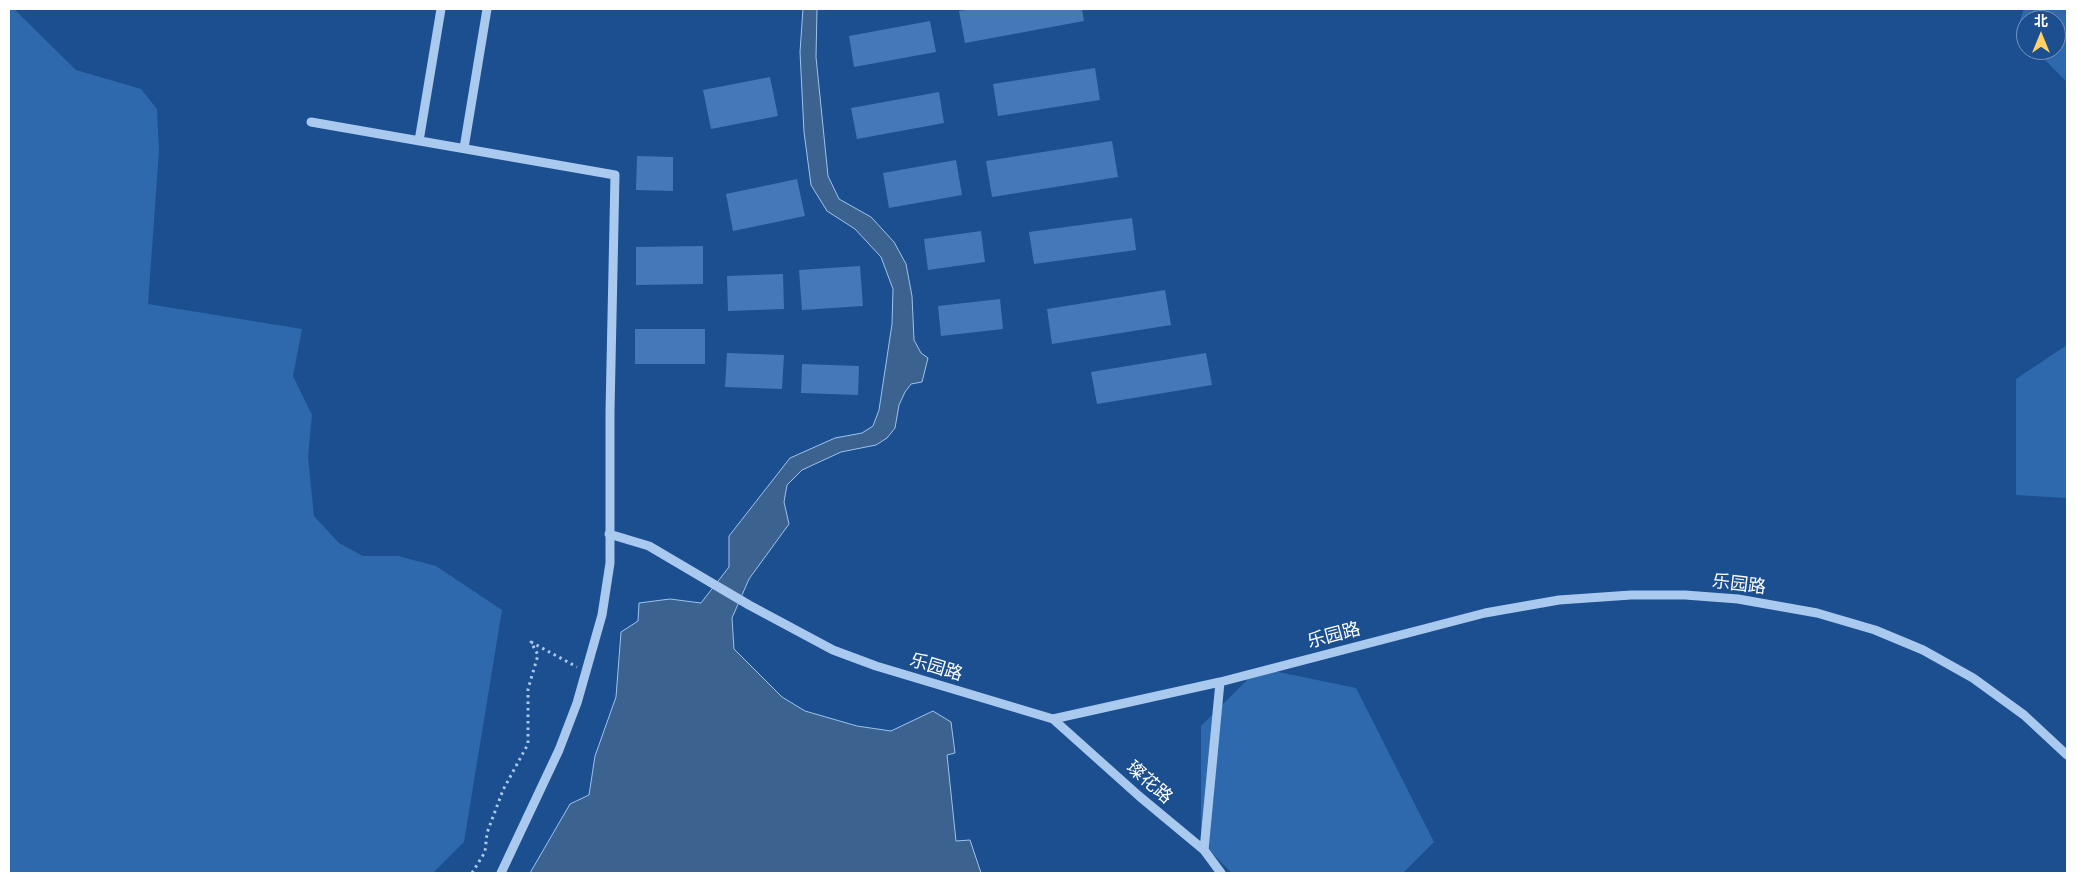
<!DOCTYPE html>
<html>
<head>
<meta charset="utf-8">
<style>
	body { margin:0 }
	#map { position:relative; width:2076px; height:882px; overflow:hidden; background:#1b4f8f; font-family:"Space Grotesk","Noto Sans SC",sans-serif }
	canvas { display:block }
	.frame { position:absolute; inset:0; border:10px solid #fff; pointer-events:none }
	.north { position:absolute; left:2016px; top:10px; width:50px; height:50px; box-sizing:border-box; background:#1b4f8f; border:1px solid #7695bc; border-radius:50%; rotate:0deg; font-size:14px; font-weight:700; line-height:20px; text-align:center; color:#fff }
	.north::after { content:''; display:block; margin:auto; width:18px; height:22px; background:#ffd166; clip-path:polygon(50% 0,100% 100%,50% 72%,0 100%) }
</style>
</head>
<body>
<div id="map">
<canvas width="2076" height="882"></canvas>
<div class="frame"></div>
<div class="north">北</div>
</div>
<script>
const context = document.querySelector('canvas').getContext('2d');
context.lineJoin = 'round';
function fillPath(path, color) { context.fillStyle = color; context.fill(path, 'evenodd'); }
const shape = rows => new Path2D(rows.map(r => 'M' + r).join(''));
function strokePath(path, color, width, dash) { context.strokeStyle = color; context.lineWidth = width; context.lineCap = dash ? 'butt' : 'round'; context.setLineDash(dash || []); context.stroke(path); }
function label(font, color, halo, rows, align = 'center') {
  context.font = font + ' "Space Grotesk","Noto Sans SC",sans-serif'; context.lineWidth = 4; context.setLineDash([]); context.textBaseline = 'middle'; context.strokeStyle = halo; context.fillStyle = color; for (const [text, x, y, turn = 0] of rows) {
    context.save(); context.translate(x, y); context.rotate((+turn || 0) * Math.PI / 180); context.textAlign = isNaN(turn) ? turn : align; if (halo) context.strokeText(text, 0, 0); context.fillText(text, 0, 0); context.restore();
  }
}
const green = shape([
	[9,9,14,9,76,70,141,89,157,109,159,151,148,304,302,329,293,376,312,415,308,457,314,516,339,543,363,556,398,556,436,566,502,610,464,842,433,873,9,873],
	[2024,9,2067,9,2067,82,2035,50,2056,50,2056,20,2026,20,2026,41,2016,31],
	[2067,345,2067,498,2016,495,2016,379],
	[1259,668,1356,688,1434,842,1403,873,1232,873,1201,842,1201,726]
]);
const water = shape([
	[803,9,817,9,816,57,828,176,839,199,871,217,894,242,906,264,912,296,914,340,921,353,928,358,922,382,911,384,905,392,899,405,895,428,887,438,876,445,841,452,802,470,787,485,784,502,789,524,749,579,732,618,734,649,782,697,805,711,857,726,891,731,933,711,951,722,955,753,947,755,956,841,970,840,981,873,530,873,570,804,589,795,595,756,616,697,621,632,638,621,639,603,670,599,701,603,729,567,729,536,790,458,835,438,862,433,873,426,879,410,892,324,893,289,881,257,855,229,827,211,811,185,804,132,800,52,803,9]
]);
const building = shape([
	[972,9,1082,9,1084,21,965,43,959,11],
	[930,21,936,52,854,67,849,36],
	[1095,68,1100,100,998,116,993,84],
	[770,77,778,116,711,129,703,90],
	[939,92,944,123,857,139,851,108],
	[1112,141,1118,177,992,197,986,161],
	[637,156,673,157,673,191,636,190],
	[956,160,962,195,889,208,883,173],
	[797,179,805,216,733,231,726,194],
	[1132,218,1136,250,1034,264,1029,232],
	[981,231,985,262,928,270,924,239],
	[703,246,703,284,636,285,636,247],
	[860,266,863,306,802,310,799,270],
	[783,274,784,309,728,311,727,276],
	[1165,290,1171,325,1052,344,1047,309],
	[1000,299,1003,329,941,336,938,306],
	[635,329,705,329,705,364,635,364],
	[727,353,784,355,782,389,725,387],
	[1206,353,1212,385,1097,404,1091,372],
	[802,364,859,366,858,395,801,393]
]);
const path = shape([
	[472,873,485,852,487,833,503,790,528,744,528,689,538,655,531,642,577,667]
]);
const minor = shape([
	[311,122,615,175,610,411,610,563,602,615,577,703,559,750,501,873],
	[419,141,441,9],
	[464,148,487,9],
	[609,534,649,546,749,605,833,650,876,666,1053,719,1220,682,1485,613,1559,600,1631,595,1685,595,1738,599,1817,613,1875,630,1923,650,1973,678,2024,715,2067,755],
	[1053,719,1139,796,1204,850,1221,873],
	[1204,850,1220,682]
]);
const streetNames = [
	["乐园路",1739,585,7],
	["乐园路",1334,636,-15],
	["乐园路",936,668,17],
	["璨花路",1149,783,41]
];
fillPath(green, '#2e69ad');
fillPath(water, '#3c6290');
strokePath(water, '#9cc4f0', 1);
fillPath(building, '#4478b7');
strokePath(path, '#a9c9ee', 3, [2.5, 4]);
strokePath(minor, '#a9c9ee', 9);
label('18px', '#fff', '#1b4f8f', streetNames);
</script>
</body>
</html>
